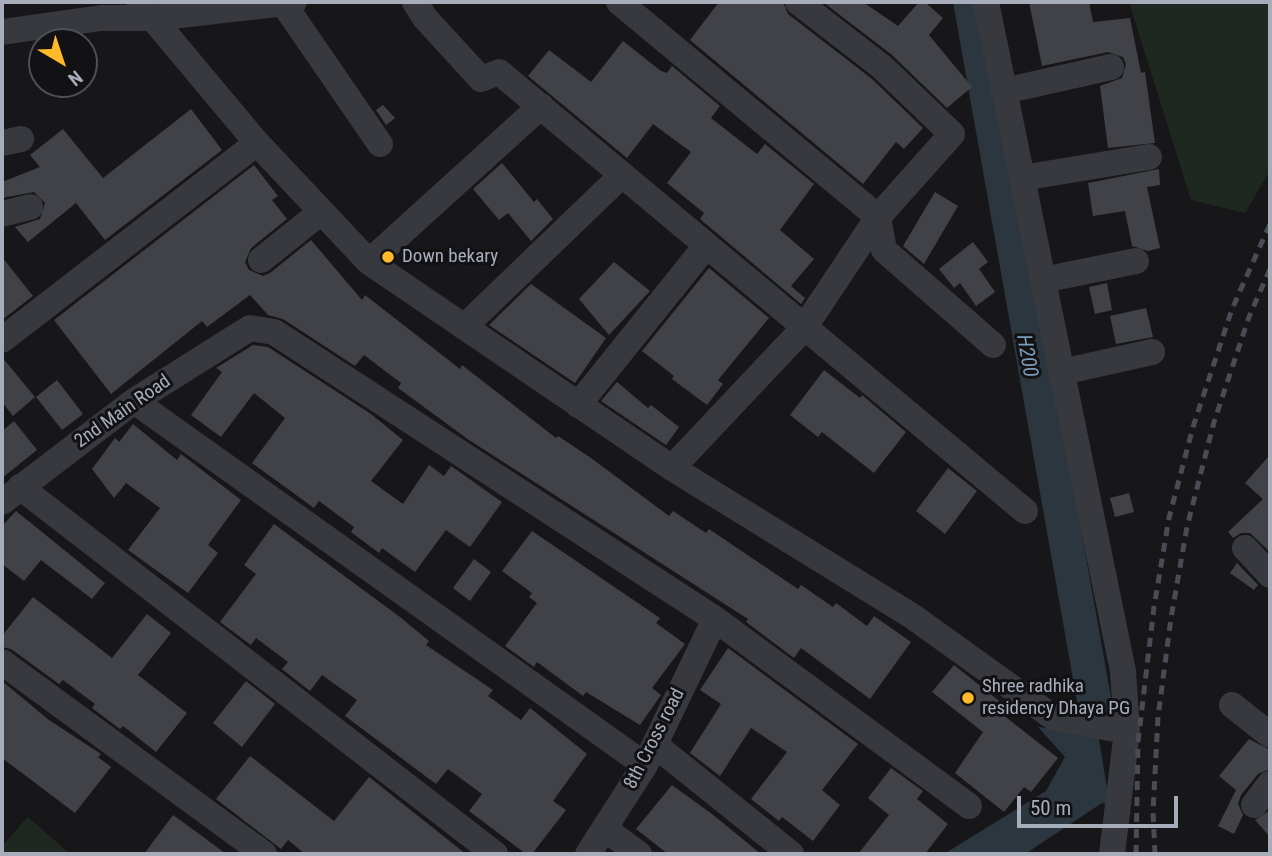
<!DOCTYPE html>
<html>
<head>
<meta charset="utf-8">
<style>
	body { margin:0 }
	#map { position:relative; width:1272px; height:856px; overflow:hidden; background:#171719; font-family:"Roboto Condensed",sans-serif }
	canvas { display:block }
	.frame { position:absolute; inset:0; border:4px solid #a8adbb; pointer-events:none }
	.north { position:absolute; left:28px; top:28px; width:70px; height:70px; box-sizing:border-box; background:#121214; border:2px solid #4e5057; border-radius:50%; rotate:141deg; font-size:19px; font-weight:700; line-height:28px; text-align:center; color:#a8adbb }
	.north::after { content:''; display:block; margin:auto; width:24px; height:32px; background:#ffba29; clip-path:polygon(50% 0,100% 100%,50% 72%,0 100%) }
	.scale { position:absolute; left:1017px; top:796px; width:161px; height:32px; box-sizing:border-box; border:4px solid #a8adbb; border-top:0; padding-left:9px; font-size:21px; line-height:24px; white-space:nowrap; color:#a8adbb; -webkit-text-stroke:5px #121214; paint-order:stroke }
</style>
</head>
<body>
<div id="map">
<canvas width="1272" height="856"></canvas>
<div class="frame"></div>
<div class="north">N</div>
<div class="scale">50 m</div>
</div>
<script>
const context = document.querySelector('canvas').getContext('2d');
context.lineJoin = 'round';
function fillPath(path, color) { context.fillStyle = color; context.fill(path, 'evenodd'); }
const shape = rows => new Path2D(rows.map(r => 'M' + r).join(''));
function strokePath(path, color, width, dash) { context.strokeStyle = color; context.lineWidth = width; context.lineCap = dash ? 'butt' : 'round'; context.setLineDash(dash || []); context.stroke(path); }
function label(font, color, halo, rows, align = 'center') {
  context.font = font + ' "Roboto Condensed",sans-serif'; context.lineWidth = 6; context.setLineDash([]); context.textBaseline = 'middle'; context.strokeStyle = halo; context.fillStyle = color; for (const [text, x, y, turn = 0] of rows) {
    context.save(); context.translate(x, y); context.rotate((+turn || 0) * Math.PI / 180); context.textAlign = isNaN(turn) ? turn : align; if (halo) context.strokeText(text, 0, 0); context.fillText(text, 0, 0); context.restore();
  }
}
const green = shape([
	[1129,2,1270,2,1270,170,1245,213,1191,200],
	[28,817,70,854,2,854,2,846]
]);
const water = shape([
	[953,2,978,2,1064,434,1114,714,1078,707],
	[1038,727,1098,734,1110,805,1102,803,1025,854,944,854,1046,791,1065,757]
]);
const building = shape([
	[719,2,783,2,788,14,872,79,923,128,904,149,896,142,863,184,690,40],
	[823,2,863,2,898,26,919,2,925,2,943,18,929,35,972,87,947,108,892,55],
	[1029,2,1089,2,1093,22,1130,18,1141,73,1145,72,1155,143,1108,148,1100,86,1122,78,1126,64,1123,57,1108,52,1042,66],
	[623,41,661,71,667,73,672,66,720,106,711,118,757,154,765,144,814,184,780,230,814,259,791,286,805,298,801,304,700,219,704,213,667,183,691,152,653,124,627,158,528,76,549,50,591,82],
	[383,105,395,118,386,125,376,110],
	[191,109,222,150,105,240,76,203,28,242,15,227,40,219,45,203,34,192,2,198,2,182,40,167,30,155,63,129,103,178],
	[502,163,534,202,537,199,553,219,531,241,508,213,499,220,473,189],
	[254,165,278,196,272,200,287,219,251,248,245,262,249,270,263,276,270,273,311,240,362,300,365,295,460,369,462,365,556,438,558,436,591,458,669,516,673,511,706,533,709,529,798,589,801,585,833,607,836,603,867,626,874,616,911,642,870,699,801,648,794,658,746,622,748,619,469,440,398,388,401,383,364,355,355,366,283,319,268,315,250,295,207,327,202,321,111,394,54,320],
	[1159,169,1160,185,1147,187,1160,248,1148,251,1132,246,1125,211,1093,216,1088,183],
	[935,192,958,206,924,264,903,246],
	[973,242,988,262,979,269,995,292,976,306,960,283,954,288,939,269],
	[2,257,33,296,2,320],
	[614,262,650,291,609,335,579,299],
	[709,268,769,318,718,380,723,384,707,405,672,379,674,376,642,351],
	[1107,283,1112,310,1095,314,1089,287],
	[531,284,606,338,575,383,489,325],
	[1146,308,1153,337,1116,344,1110,316],
	[253,345,268,347,371,414,403,440,371,481,403,504,429,465,444,476,451,466,502,502,470,547,446,530,415,572,382,548,379,553,351,532,354,527,319,501,314,508,252,463,285,418,254,393,221,437,191,415,222,372,216,368],
	[2,357,35,397,13,416,2,402],
	[824,370,860,398,862,395,906,432,874,473,822,432,818,437,790,415],
	[57,380,83,414,62,430,36,397],
	[617,382,648,408,651,405,679,427,666,445,601,401],
	[14,421,37,450,2,478,2,431],
	[133,424,177,460,181,454,241,500,208,545,218,553,188,593,128,550,160,508,126,483,114,498,92,469,115,438,119,442],
	[1270,455,1270,552,1250,533,1241,533,1233,538,1228,532,1263,499,1245,483],
	[948,468,977,491,945,534,916,511],
	[1129,493,1134,512,1115,517,1110,498],
	[16,511,105,583,92,599,41,560,24,581,2,564,2,526],
	[274,524,400,617,429,641,426,645,493,690,488,696,521,720,530,708,587,754,553,801,566,810,532,854,526,854,469,811,482,794,448,769,436,784,345,716,357,700,322,675,310,691,282,669,288,662,256,638,251,645,220,622,256,574,244,565],
	[532,531,660,618,656,623,685,644,652,688,661,695,640,725,586,692,583,696,537,662,534,667,505,646,537,603,529,597,532,593,502,571],
	[474,559,491,572,470,601,453,588],
	[1237,563,1258,585,1254,590,1230,573],
	[33,597,112,658,147,614,171,633,138,675,187,713,156,752,123,726,120,729,92,708,95,704,63,680,59,684,11,649,2,647,2,636],
	[728,648,858,744,822,790,840,805,813,841,782,817,779,821,751,799,787,752,751,728,720,776,690,753,721,704,700,690],
	[954,665,1003,704,998,711,1058,758,1031,792,1024,787,1004,812,955,773,983,732,932,692],
	[2,681,49,720,101,754,98,757,111,767,75,813,2,758],
	[246,681,275,704,242,747,213,723],
	[1249,739,1270,750,1270,769,1258,774,1241,795,1238,804,1243,815,1234,834,1218,826,1236,790,1219,776],
	[250,756,334,821,369,777,466,854,305,854,288,840,281,849,216,799],
	[891,768,923,791,917,799,948,824,925,854,858,854,889,815,868,798],
	[672,785,712,814,761,854,668,854,636,829],
	[1270,810,1270,837,1255,820],
	[173,815,202,836,226,854,144,854]
]);
const minor = shape([
	[139,2,257,143,369,262,672,468,912,616,1054,718,1127,731],
	[415,2,425,18,481,79,499,72,1025,511],
	[619,2,878,217,884,250,993,345],
	[986,2,1123,671,1127,731,1112,854],
	[283,3,380,144],
	[2,32,101,18,153,18,294,2],
	[1004,91,1111,67],
	[2,143,21,139],
	[1022,178,1149,157],
	[2,214,30,207],
	[261,260,321,212],
	[369,262,541,106],
	[1043,280,1136,261],
	[464,327,621,176],
	[2,340,257,143],
	[1062,372,1152,352],
	[134,401,645,765],
	[578,405,706,246],
	[672,468,804,328,878,217,952,134,882,67,798,2],
	[20,487,495,854],
	[2,502,134,401,250,328,274,332,715,619,969,806],
	[1245,548,1270,575],
	[2,662,264,854],
	[1232,705,1270,735],
	[655,745,791,854],
	[1254,805,1270,784],
	[605,829,639,854],
	[588,854,645,765,715,619]
]);
const rail = shape([
	[1136,854,1138,742,1154,607,1169,518,1193,427,1232,309,1270,224],
	[1155,854,1153,812,1158,717,1171,618,1187,527,1214,422,1249,317,1270,269]
]);
const markers = [
	[388,257,7,"#ffba29"],
	[968,698,7,"#ffba29"]
];
const poiNames = [
	["Down bekary",402,257],
	["Shree radhika",982,687],
	["residency Dhaya PG",982,709]
];
const streetNames = [
	["2nd Main Road",123,412,-35],
	["8th Cross road",655,739,-63]
];
const waterNames = [
	["H200",1026,356,80]
];
fillPath(green, '#1e2820');
fillPath(water, '#2b363f');
fillPath(building, '#414247');
strokePath(minor, '#37393f', 26);
strokePath(rail, '#4a4c54', 5, [9, 7]);
for (const [x, y, r, color] of markers) { const dot = new Path2D(); dot.arc(x, y, r, 0, 2 * Math.PI); context.fillStyle = color; context.fill(dot); strokePath(dot, '#121214', 2.5); }
label('19px', '#a8adbb', '#121214', poiNames, 'left');
label('19px', '#a8adbb', '#121214', streetNames);
label('italic 21px', '#7b9bb9', '#121214', waterNames);
</script>
</body>
</html>
